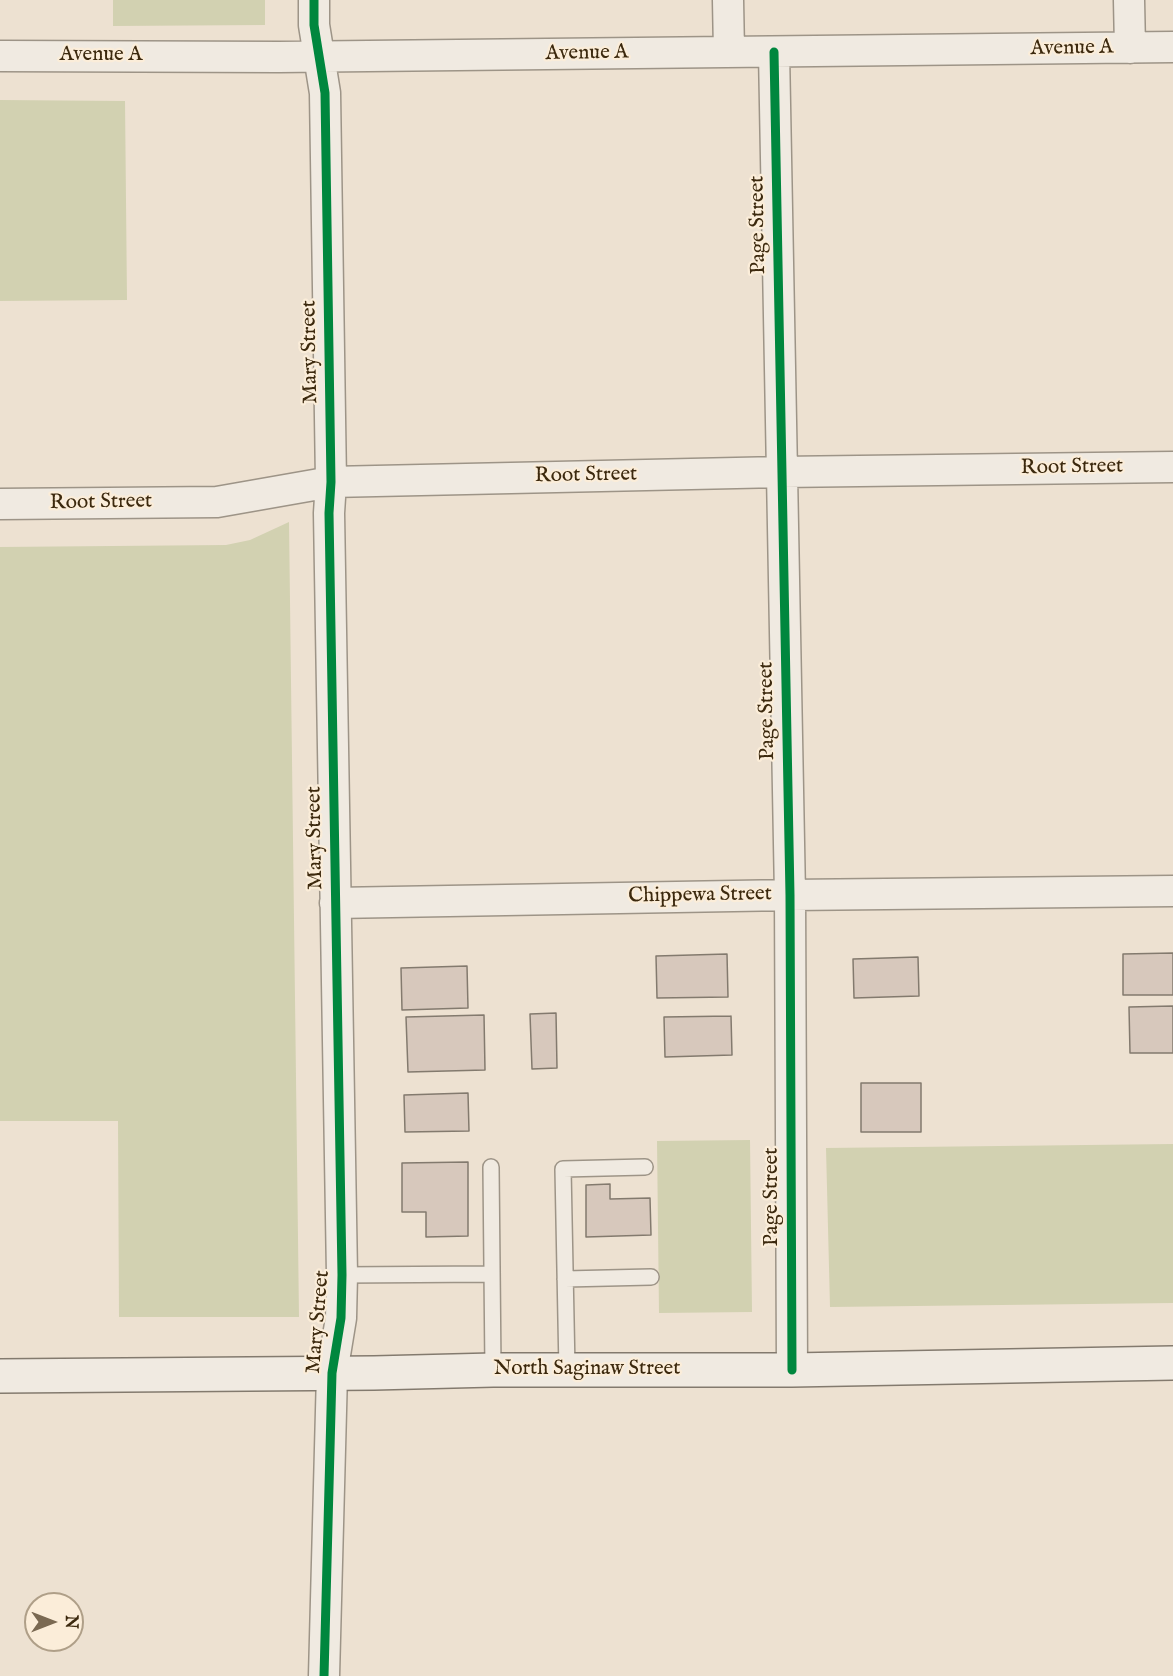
<!DOCTYPE html>
<html>
<head>
<meta charset="utf-8">
<style>
	body { margin:0 }
	#map { position:relative; width:1173px; height:1676px; overflow:hidden; background:#ede1d1; font-family:"IM FELL English",serif }
	canvas { display:block }
	.north { position:absolute; left:24px; top:1592px; width:60px; height:60px; box-sizing:border-box; background:#fbedd9; border:2px solid #af9f88; border-radius:50%; rotate:90deg; font-size:16px; font-weight:700; line-height:24px; text-align:center; color:#3c290e }
	.north::after { content:''; display:block; margin:auto; width:21px; height:27px; background:#7a6952; clip-path:polygon(50% 0,100% 100%,50% 72%,0 100%) }
</style>
</head>
<body>
<div id="map">
<canvas width="1173" height="1676"></canvas>
<div class="north">N</div>
</div>
<script>
const context = document.querySelector('canvas').getContext('2d');
context.lineJoin = 'round';
function fillPath(path, color) { context.fillStyle = color; context.fill(path, 'evenodd'); }
const shape = rows => new Path2D(rows.map(r => 'M' + r).join(''));
function strokePath(path, color, width, dash) { context.strokeStyle = color; context.lineWidth = width; context.lineCap = dash ? 'butt' : 'round'; context.setLineDash(dash || []); context.stroke(path); }
function label(font, color, halo, rows, align = 'center') {
  context.font = font + ' "IM FELL English",serif'; context.lineWidth = 4.5; context.setLineDash([]); context.textBaseline = 'middle'; context.strokeStyle = halo; context.fillStyle = color; for (const [text, x, y, turn = 0] of rows) {
    context.save(); context.translate(x, y); context.rotate((+turn || 0) * Math.PI / 180); context.textAlign = isNaN(turn) ? turn : align; if (halo) context.strokeText(text, 0, 0); context.fillText(text, 0, 0); context.restore();
  }
}
const green = shape([
	[113,0,265,0,265,25,113,26],
	[0,100,125,101,127,300,0,301],
	[289,522,299,1317,119,1317,118,1121,0,1121,0,547,226,545,250,540],
	[750,1140,752,1312,659,1313,657,1141],
	[1173,1144,1173,1303,830,1307,826,1148]
]);
const building = shape([
	[1173,953,1173,995,1123,995,1123,954,1173,953],
	[727,954,728,997,657,998,656,956,727,954],
	[918,957,919,996,854,998,853,959,918,957],
	[467,966,468,1008,402,1010,401,968,467,966],
	[1173,1006,1173,1053,1130,1053,1129,1007,1173,1006],
	[556,1013,557,1068,532,1069,530,1014,556,1013],
	[484,1015,485,1070,408,1072,406,1017,484,1015],
	[731,1016,732,1055,665,1057,664,1017,731,1016],
	[861,1083,921,1083,921,1132,861,1132,861,1083],
	[468,1093,469,1131,405,1132,404,1095,468,1093],
	[468,1162,468,1236,426,1237,426,1212,402,1212,402,1163,468,1162],
	[610,1184,610,1199,650,1198,651,1235,586,1237,586,1185,610,1184]
]);
const lane = shape([
	[491,1167,493,1370],
	[342,1275,491,1274],
	[565,1279,651,1277],
	[567,1370,563,1169,645,1167]
]);
const street = shape([
	[314,0,314,25,325,93,331,482,329,513,342,1275,341,1318,332,1373,324,1676],
	[728,0,729,52],
	[1129,0,1130,48],
	[774,52,790,895,792,1370],
	[0,56,279,57,1173,47],
	[0,504,217,502,331,482,781,472,1173,467],
	[335,903,790,895,1173,891]
]);
const secondary = shape([
	[0,1376,374,1373,493,1370,792,1370,1173,1363]
]);
const cycleway = shape([
	[314,0,314,25,325,93,331,482,329,513,342,1275,341,1318,332,1373,324,1676],
	[774,52,790,895,792,1370]
]);
const streetNames = [
	["Avenue A",1072,49,-1],
	["Avenue A",587,54,-1],
	["Avenue A",101,56],
	["Page Street",759,225,-91],
	["Mary Street",311,352,-91],
	["Root Street",1072,468,-1],
	["Root Street",586,476,-1],
	["Root Street",101,503,-1],
	["Page Street",768,711,-91],
	["Mary Street",316,838,-91],
	["Chippewa Street",700,896,-1],
	["Page Street",773,1197,-90],
	["Mary Street",319,1322,-85],
	["North Saginaw Street",587,1370]
];
fillPath(green, '#d2d1b1');
fillPath(building, '#d7c8bc');
strokePath(building, '#837a6e', 1.5);
strokePath(lane, '#9d9487', 18);
strokePath(street, '#9d9487', 33);
strokePath(secondary, '#837a6e', 36);
strokePath(lane, '#f0eae1', 15);
strokePath(street, '#f0eae1', 30);
strokePath(secondary, '#f0eae1', 33);
strokePath(cycleway, '#00873e', 9);
label('21px', '#3c290e', '#fbedd9', streetNames);
</script>
</body>
</html>
